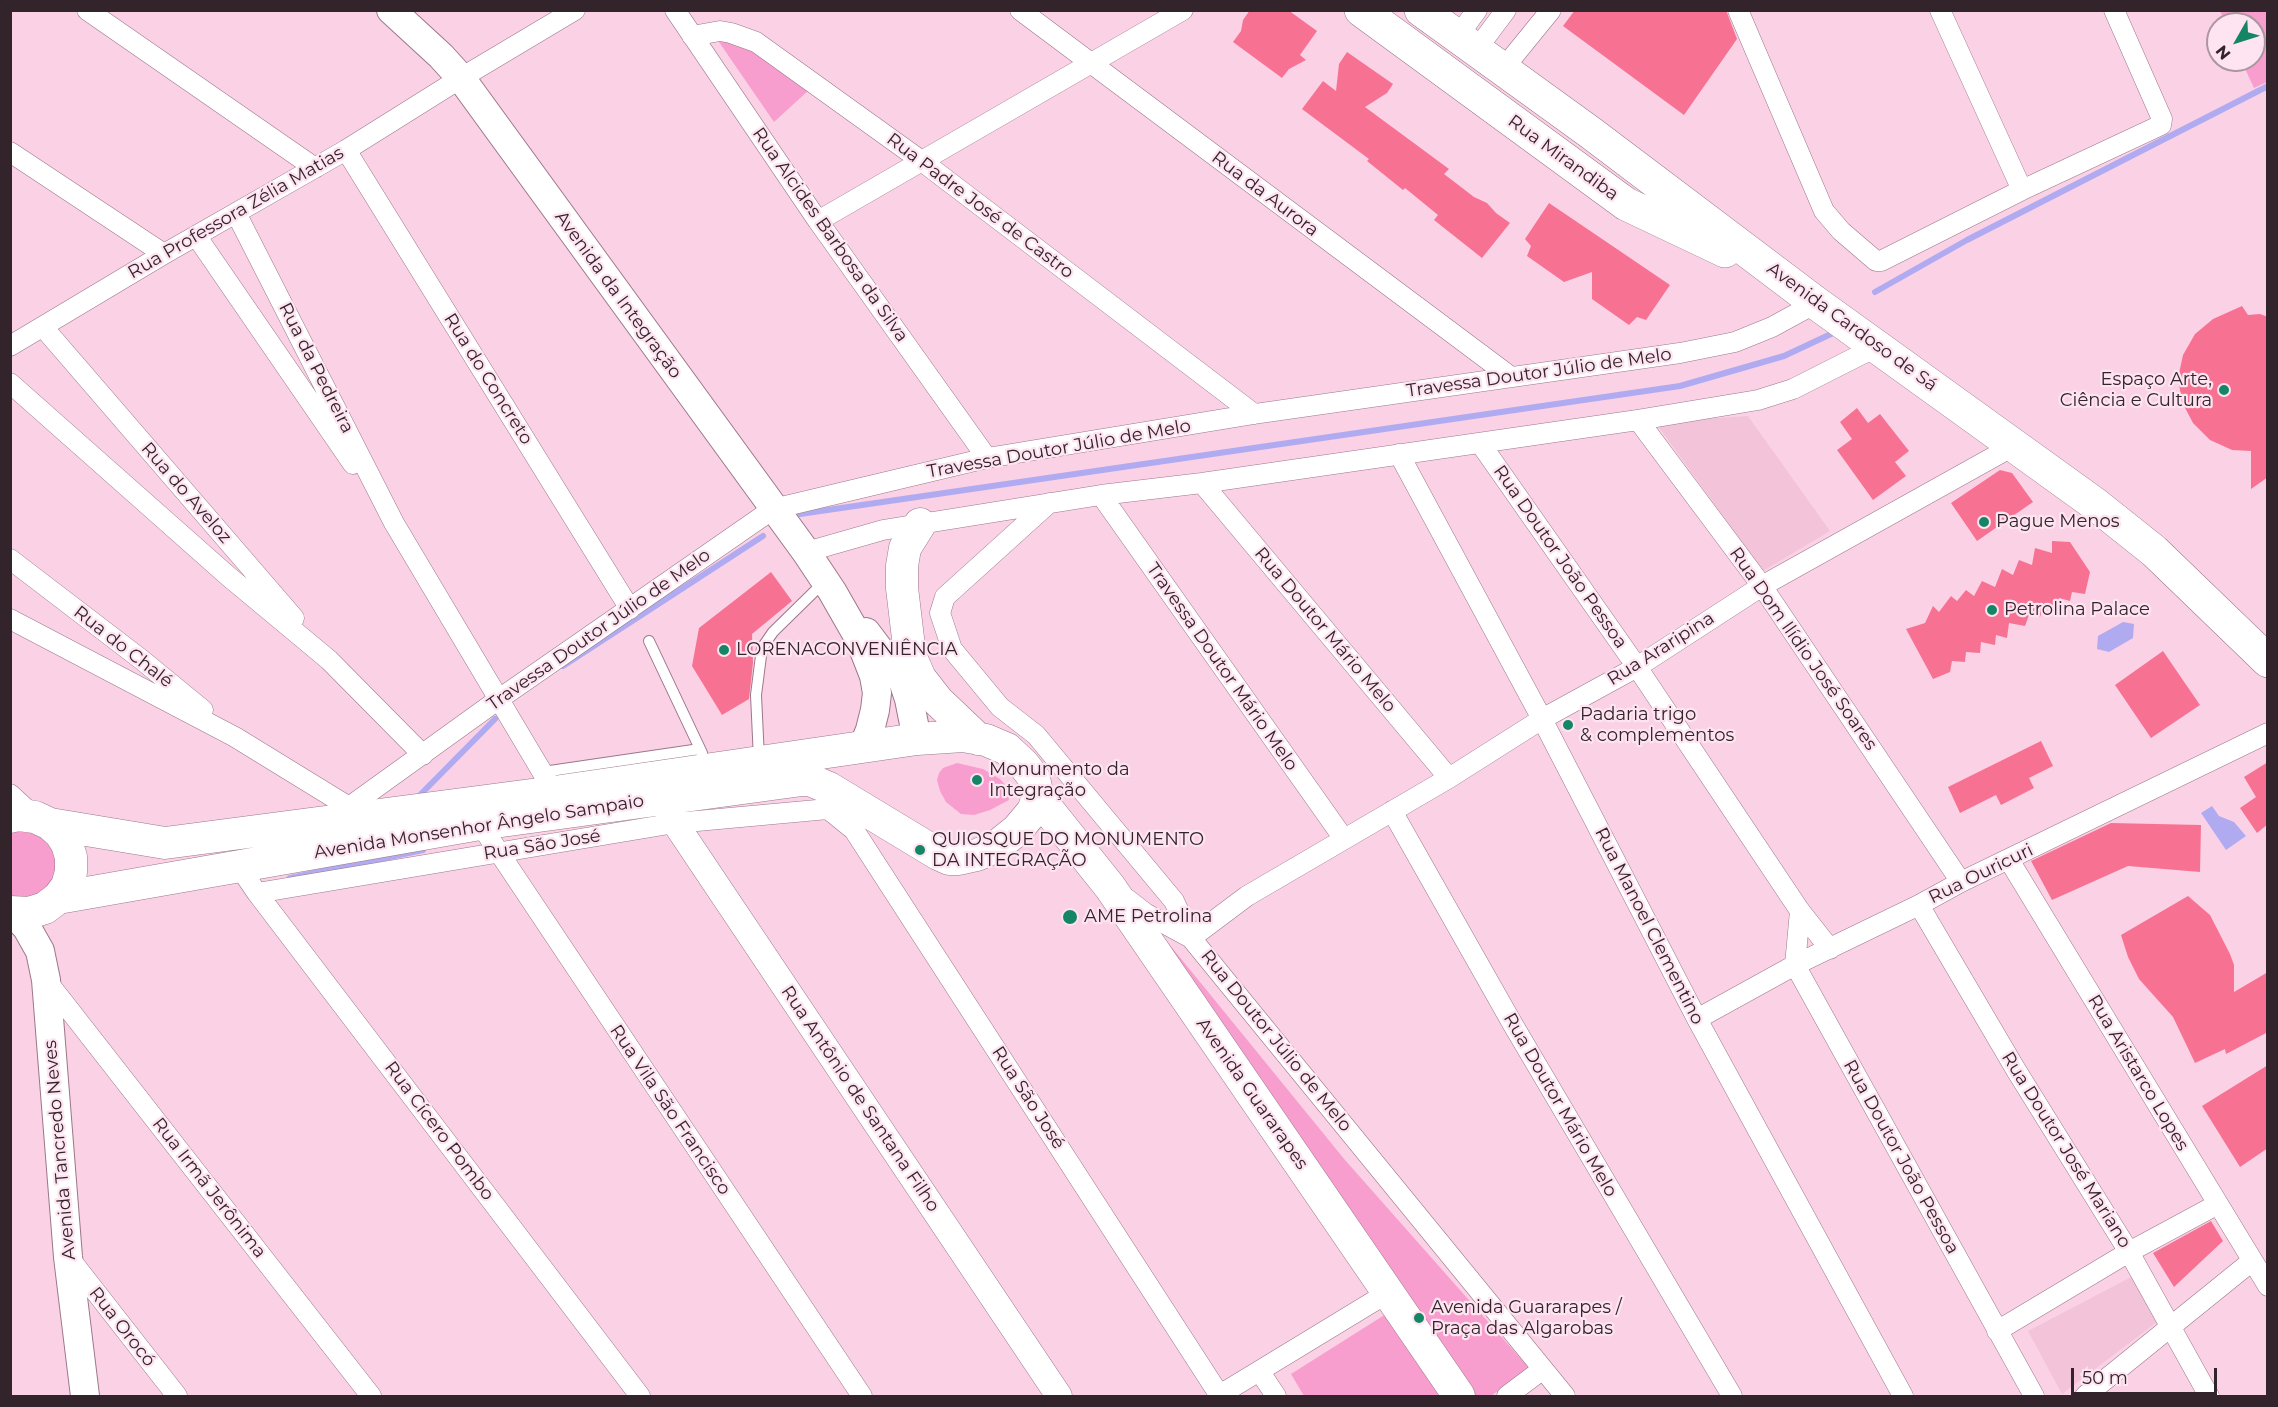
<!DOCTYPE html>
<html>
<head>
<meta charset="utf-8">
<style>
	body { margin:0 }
	#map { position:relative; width:2278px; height:1407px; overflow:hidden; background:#fbd1e6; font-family:Montserrat,sans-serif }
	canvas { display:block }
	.frame { position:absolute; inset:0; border:12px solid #33232b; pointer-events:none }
	.north { position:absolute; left:2206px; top:12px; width:60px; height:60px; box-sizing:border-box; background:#fde4f0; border:2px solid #ac97a1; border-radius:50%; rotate:231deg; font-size:16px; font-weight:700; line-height:24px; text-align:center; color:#33232b }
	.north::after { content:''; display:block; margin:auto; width:21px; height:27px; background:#148665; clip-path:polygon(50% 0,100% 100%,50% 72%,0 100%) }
	.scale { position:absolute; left:2071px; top:1368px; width:146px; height:27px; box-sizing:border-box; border:3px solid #33232b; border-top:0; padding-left:8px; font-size:18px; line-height:21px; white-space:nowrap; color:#33232b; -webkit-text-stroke:4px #fde4f0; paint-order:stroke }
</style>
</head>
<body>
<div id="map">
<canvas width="2278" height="1407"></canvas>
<div class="frame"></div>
<div class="north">N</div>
<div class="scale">50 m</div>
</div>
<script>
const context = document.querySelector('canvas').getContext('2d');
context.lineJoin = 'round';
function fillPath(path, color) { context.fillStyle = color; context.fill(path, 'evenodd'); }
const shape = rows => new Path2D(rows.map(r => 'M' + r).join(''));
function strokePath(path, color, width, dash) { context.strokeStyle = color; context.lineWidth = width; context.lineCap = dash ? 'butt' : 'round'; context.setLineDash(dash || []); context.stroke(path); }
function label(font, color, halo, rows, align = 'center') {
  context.font = font + ' Montserrat,sans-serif'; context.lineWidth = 4.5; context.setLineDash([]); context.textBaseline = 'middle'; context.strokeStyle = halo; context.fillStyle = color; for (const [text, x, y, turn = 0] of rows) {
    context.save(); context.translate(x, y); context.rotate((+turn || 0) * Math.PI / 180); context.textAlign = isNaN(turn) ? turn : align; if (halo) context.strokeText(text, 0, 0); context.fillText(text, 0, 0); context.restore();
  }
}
const built = shape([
	[1748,416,1830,531,1763,571,1655,422],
	[2137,1274,2161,1319,2062,1394,2028,1331]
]);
const green = shape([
	[2220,11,2267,11,2267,82,2254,88,2241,60,2254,60,2254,24,2226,24],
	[716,21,730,23,810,89,774,122,710,29],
	[957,763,983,769,1000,779,1007,787,1009,800,990,810,974,815,961,814,946,802,940,791,937,780,939,773,943,768],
	[15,827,47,838,57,861,56,874,50,885,41,894,29,899,11,898,10,828],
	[1156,928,1345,1160,1529,1368,1491,1396,1470,1396],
	[1386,1314,1441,1396,1304,1396,1291,1374]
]);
const water = shape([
	[2123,622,2134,624,2133,638,2109,652,2097,649,2098,636],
	[2212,806,2219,816,2234,822,2246,836,2226,850,2201,813]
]);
const stream = shape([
	[1875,292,1967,240,2268,86],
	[800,514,1680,386,1784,356,1831,334],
	[563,666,763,536],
	[421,794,495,719],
	[290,878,423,850]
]);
const building = shape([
	[1250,10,1288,10,1317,31,1300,55,1306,60,1289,69,1282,78,1233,42,1241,31,1243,20],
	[1575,10,1726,10,1737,39,1684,115,1563,26],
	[1347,52,1393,84,1387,93,1365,107,1449,169,1444,174,1474,197,1487,203,1496,213,1510,223,1482,258,1434,220,1438,215,1405,188,1403,190,1367,161,1369,159,1302,109,1323,81,1336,91,1339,64],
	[1549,203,1670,285,1646,320,1637,317,1629,325,1592,299,1592,272,1564,282,1527,256,1531,246,1525,239],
	[2242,306,2248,315,2260,314,2268,317,2268,477,2251,489,2251,451,2232,450,2210,440,2193,423,2182,402,2178,378,2183,355,2195,334,2213,319],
	[1857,408,1868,423,1880,414,1909,451,1895,462,1906,476,1873,500,1837,450,1852,439,1840,422],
	[2000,470,2012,473,2033,502,1977,541,1951,503],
	[2052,541,2070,542,2090,572,2085,594,2072,592,2070,601,2059,598,2055,608,2044,606,2040,617,2029,615,2025,626,2009,623,2007,638,1996,635,1995,645,1981,642,1980,653,1966,652,1965,662,1952,661,1950,672,1933,679,1906,629,1925,623,1933,606,1939,612,1951,596,1957,601,1966,590,1974,596,1982,581,1995,587,2002,569,2013,575,2019,560,2032,565,2035,548,2052,553],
	[771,572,792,601,752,634,753,663,749,699,722,715,692,666,699,628],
	[2163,651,2200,705,2151,738,2115,685],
	[2041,741,2053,766,2029,778,2034,788,2001,805,1996,795,1960,813,1948,787],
	[2268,762,2268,824,2257,833,2240,808,2256,797,2244,777],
	[2111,823,2201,825,2200,872,2128,866,2052,900,2031,861],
	[2188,896,2210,915,2230,954,2234,965,2234,992,2268,972,2268,1032,2226,1054,2225,1049,2195,1063,2173,1017,2139,979,2128,957,2121,935],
	[2268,1065,2268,1148,2240,1167,2202,1106],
	[2211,1221,2223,1241,2174,1287,2153,1253]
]);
const service = shape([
	[649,641,702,753],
	[759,759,756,695,762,648,773,632,825,581],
	[543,772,700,749]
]);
const minor = shape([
	[87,10,315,168],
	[675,10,818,221,987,458],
	[1020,10,1511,377],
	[1738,10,1824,211,1841,231,1876,261,1881,261,2022,190,2161,125,2162,119,2114,10],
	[1940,10,2022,190],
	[692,36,720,31,731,33,756,42,923,162,1254,414],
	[1457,37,1477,10],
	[1476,50,1506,10],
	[1503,69,1551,10],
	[346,150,630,609],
	[10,152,164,254],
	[236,213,394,523,554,792],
	[818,221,1183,10],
	[197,237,353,464],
	[43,327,294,618],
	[10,346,164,254,346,150,461,78,575,10],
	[10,383,228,576,329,660,423,755],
	[1638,420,1762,586,1961,882],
	[1480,443,1637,667,1800,911,1830,949],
	[1399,454,1542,719,1697,1019,1903,1396],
	[1202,483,1449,778],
	[1101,495,1344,839],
	[1049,503,945,597,940,613,952,649,1000,707,1036,735,1174,901,1191,938,1565,1396],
	[806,552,883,530,920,524,1101,495,1202,483,1638,420,1758,400,1793,389,1878,346],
	[10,559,142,660,203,710],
	[10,619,235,737,349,807,357,816],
	[829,788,828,809,854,830,1220,1396],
	[10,794,35,817],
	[349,807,499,699,773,509,987,458,1254,414,1680,353,1735,342,1772,327,1816,303],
	[1392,811,1512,1023,1732,1396],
	[480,824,862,1396],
	[2009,860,2268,1286],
	[238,865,257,893,640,1396],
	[257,893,675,823,828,809],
	[1127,899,1145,913,1191,938],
	[1919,905,2016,1070,2129,1252,2209,1396],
	[1800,911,1795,965,2034,1396],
	[1191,938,1247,896,1449,778,1542,719,1637,667,1762,586,2015,445],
	[46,980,371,1396],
	[1697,1019,1795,965,1919,905,1961,882,2268,733],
	[70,1259,177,1396],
	[1997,1331,2129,1252,2218,1204],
	[1260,1372,1276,1396],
	[1218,1396,1389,1292],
	[1507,1396,1543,1369],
	[2085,1396,2252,1261]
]);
const tertiary = shape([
	[663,799,675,823,1059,1396]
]);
const secondary = shape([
	[391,10,441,56,461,78,806,552,832,591,860,640,874,676,877,693,875,710,870,730,863,747],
	[866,632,903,681,909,699,917,739],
	[12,912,27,928,40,951,46,980,68,1257,85,1396]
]);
const primary = shape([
	[920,524,905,548,902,566,902,588,910,655,920,678,938,701,978,739],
	[1038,797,1110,887,1459,1396],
	[10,817,19,815,35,817,50,824,60,833,67,844,71,857,71,872,67,886,58,898,45,908,29,913,10,912],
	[50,824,165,843,554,792,917,739,963,736,986,740,1007,749,1024,765,1034,778,1038,797,1033,811,1017,830,997,846,977,855,959,859,949,859,938,854,829,788,810,780,802,780,480,824,58,898]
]);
const trunk = shape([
	[1361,10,1626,204,1725,251],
	[1421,10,1591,133,1816,303,2095,504,2154,551,2268,661]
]);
const markers = [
	[2224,390,6,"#148665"],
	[1984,522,6,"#148665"],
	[1992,610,6,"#148665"],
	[724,650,6,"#148665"],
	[1568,725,6,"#148665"],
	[977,780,6,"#148665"],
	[920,850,6,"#148665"],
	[1070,917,8,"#148665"],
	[1419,1318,6,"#148665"]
];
const streetNames = [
	["Rua Mirandiba",1563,158,36],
	["Rua da Aurora",1265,194,37],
	["Rua Padre José de Castro",980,206,37],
	["Rua Professora Zélia Matias",236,213,-30],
	["Rua Alcides Barbosa da Silva",830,235,55],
	["Avenida da Integração",618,295,54],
	["Avenida Cardoso de Sá",1852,327,36],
	["Rua da Pedreira",316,368,63],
	["Travessa Doutor Júlio de Melo",1539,373,-8],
	["Rua do Concreto",488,379,58],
	["Travessa Doutor Júlio de Melo",1059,449,-10],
	["Rua do Aveloz",186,493,49],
	["Rua Doutor João Pessoa",1560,557,55],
	["Travessa Doutor Júlio de Melo",599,630,-35],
	["Rua Doutor Mário Melo",1325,630,50],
	["Rua do Chalé",123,647,38],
	["Rua Araripina",1661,649,-32],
	["Rua Dom Ilídio José Soares",1803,649,55],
	["Travessa Doutor Mário Melo",1222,667,55],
	["Avenida Monsenhor Ângelo Sampaio",479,827,-9],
	["Rua São José",542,845,-9],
	["Rua Ouricuri",1981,874,-26],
	["Rua Manoel Clementino",1649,926,63],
	["Rua Doutor Júlio de Melo",1276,1041,51],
	["Rua Aristarco Lopes",2138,1073,59],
	["Avenida Guararapes",1252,1094,55],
	["Rua São José",1028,1098,57],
	["Rua Antônio de Santana Filho",860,1099,56],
	["Rua Doutor Mário Melo",1560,1105,60],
	["Rua Vila São Francisco",670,1110,56],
	["Rua Cícero Pombo",439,1131,53],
	["Avenida Tancredo Neves",60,1150,-95],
	["Rua Doutor José Mariano",2066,1150,58],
	["Rua Doutor João Pessoa",1901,1157,61],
	["Rua Irmã Jerônima",209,1188,52],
	["Rua Orocó",122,1327,52]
];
const poiNames = [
	["Espaço Arte,",2212,380,"right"],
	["Ciência e Cultura",2212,401,"right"],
	["Pague Menos",1996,522],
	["Petrolina Palace",2004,610],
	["LORENACONVENIÊNCIA",736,650],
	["Padaria trigo",1580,715],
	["& complementos",1580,736],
	["Monumento da",989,770],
	["Integração",989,791],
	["QUIOSQUE DO MONUMENTO",932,840],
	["DA INTEGRAÇÃO",932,861],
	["AME Petrolina",1084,917],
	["Avenida Guararapes /",1431,1308],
	["Praça das Algarobas",1431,1329]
];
fillPath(built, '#f3c3da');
fillPath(green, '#f89ece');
fillPath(water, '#b0abf1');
strokePath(stream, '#b0abf1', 6);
fillPath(building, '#f77292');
strokePath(service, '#9c778a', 12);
strokePath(minor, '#9c778a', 21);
strokePath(tertiary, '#9c778a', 27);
strokePath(secondary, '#9c778a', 30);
strokePath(primary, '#9c778a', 33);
strokePath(trunk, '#9c778a', 34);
strokePath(service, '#fff', 10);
strokePath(minor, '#fff', 20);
strokePath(tertiary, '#fff', 26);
strokePath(secondary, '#fff', 28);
strokePath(primary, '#fff', 32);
strokePath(trunk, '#fff', 33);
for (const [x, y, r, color] of markers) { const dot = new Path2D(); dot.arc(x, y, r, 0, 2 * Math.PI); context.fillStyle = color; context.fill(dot); strokePath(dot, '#fde4f0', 2); }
label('18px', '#33232b', '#fde4f0', streetNames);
label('18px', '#33232b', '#fde4f0', poiNames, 'left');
</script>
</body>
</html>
